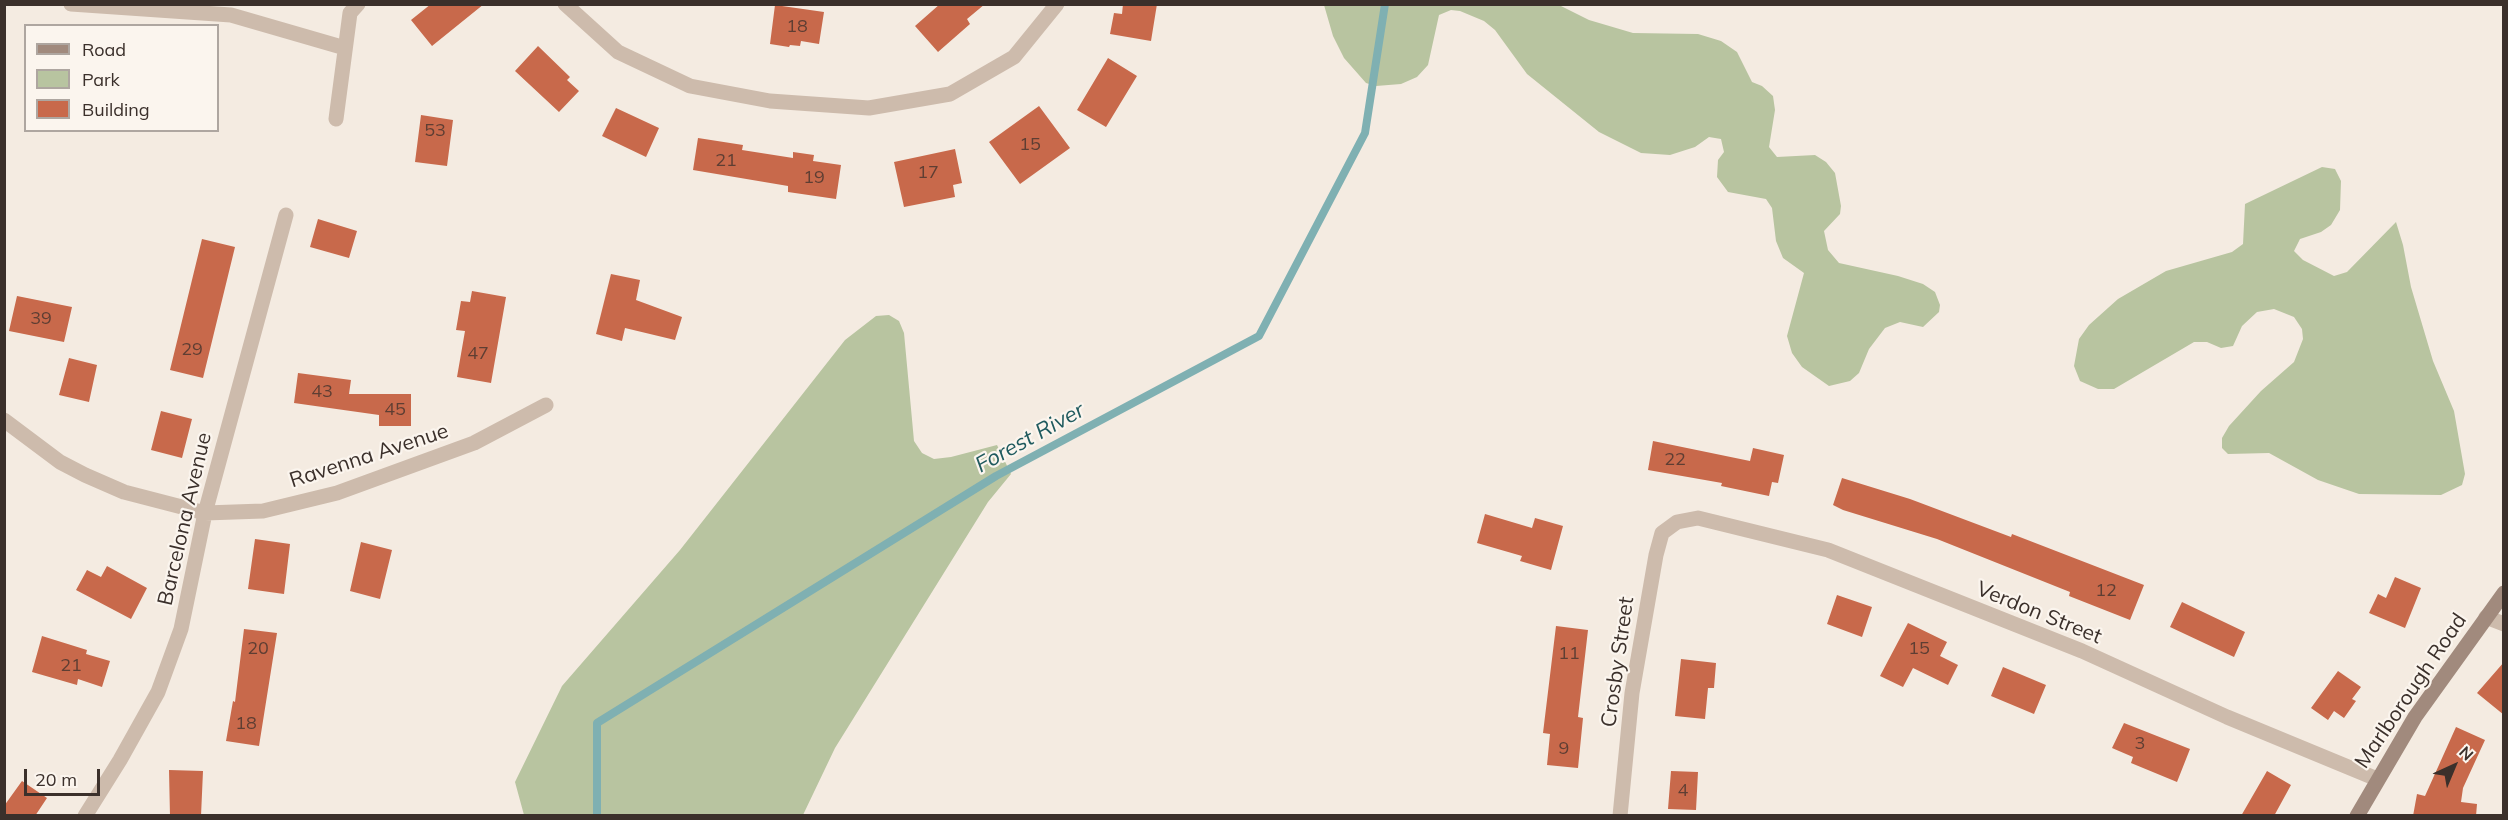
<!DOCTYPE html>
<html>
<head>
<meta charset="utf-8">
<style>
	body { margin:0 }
	#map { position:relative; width:2508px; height:820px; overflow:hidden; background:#f4ebe1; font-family:Mulish,sans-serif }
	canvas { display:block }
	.frame { position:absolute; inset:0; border:6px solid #3b302b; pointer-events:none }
	.legend { position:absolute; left:24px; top:24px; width:195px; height:108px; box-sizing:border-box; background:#fbf5ee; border:2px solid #aea6a0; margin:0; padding:8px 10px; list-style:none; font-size:18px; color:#3b302b }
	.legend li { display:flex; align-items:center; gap:12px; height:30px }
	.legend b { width:30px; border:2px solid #aea6a0 }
	.north { position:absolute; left:2424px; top:736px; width:60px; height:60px; -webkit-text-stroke:4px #fbf5ee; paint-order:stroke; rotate:44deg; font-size:16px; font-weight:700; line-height:24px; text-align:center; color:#3b302b }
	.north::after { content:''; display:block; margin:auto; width:21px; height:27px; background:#3b302b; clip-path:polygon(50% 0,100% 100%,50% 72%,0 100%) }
	.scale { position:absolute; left:24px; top:769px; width:76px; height:27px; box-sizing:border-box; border:3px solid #3b302b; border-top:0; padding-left:8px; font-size:18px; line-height:21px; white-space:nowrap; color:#3b302b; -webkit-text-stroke:4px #fbf5ee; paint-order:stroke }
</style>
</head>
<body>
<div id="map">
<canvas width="2508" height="820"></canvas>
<div class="frame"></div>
<ul class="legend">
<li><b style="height:8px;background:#a18a7d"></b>Road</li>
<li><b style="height:16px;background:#b8c4a0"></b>Park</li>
<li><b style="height:16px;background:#c8694b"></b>Building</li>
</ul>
<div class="north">N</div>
<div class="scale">20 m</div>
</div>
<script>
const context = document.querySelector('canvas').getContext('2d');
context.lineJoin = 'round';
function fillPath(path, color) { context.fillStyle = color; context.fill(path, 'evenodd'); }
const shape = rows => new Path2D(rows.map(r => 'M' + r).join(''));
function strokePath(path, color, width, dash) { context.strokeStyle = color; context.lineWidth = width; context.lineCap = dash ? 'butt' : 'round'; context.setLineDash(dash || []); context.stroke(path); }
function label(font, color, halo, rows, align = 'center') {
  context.font = font + ' Mulish,sans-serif'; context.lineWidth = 4.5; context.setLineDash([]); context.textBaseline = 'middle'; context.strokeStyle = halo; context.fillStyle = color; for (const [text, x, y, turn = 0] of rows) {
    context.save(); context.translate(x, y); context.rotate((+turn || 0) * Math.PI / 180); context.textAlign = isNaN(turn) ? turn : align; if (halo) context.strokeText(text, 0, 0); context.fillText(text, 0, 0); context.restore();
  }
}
const green = shape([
	[1324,5,1559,5,1589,20,1633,33,1698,34,1721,41,1737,52,1752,82,1762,86,1773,96,1775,110,1769,147,1777,157,1815,155,1826,162,1835,173,1841,206,1840,214,1824,231,1828,250,1839,263,1898,276,1923,284,1935,292,1940,305,1939,312,1923,327,1900,322,1885,328,1869,349,1859,373,1850,381,1829,386,1802,367,1792,353,1787,336,1804,273,1783,258,1776,241,1772,208,1766,199,1728,192,1717,177,1718,160,1724,152,1721,139,1709,137,1695,147,1670,155,1641,153,1599,132,1527,74,1495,30,1484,21,1460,11,1451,10,1439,15,1428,65,1417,77,1401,84,1376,86,1366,83,1344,58,1333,36],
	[2322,167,2335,169,2341,181,2340,210,2331,225,2321,232,2300,239,2294,251,2303,260,2334,276,2347,272,2396,222,2403,245,2411,287,2433,361,2454,411,2465,474,2462,485,2441,495,2359,494,2318,480,2269,453,2228,454,2222,448,2222,438,2229,426,2261,391,2294,362,2303,339,2302,329,2294,317,2274,309,2257,312,2242,326,2233,346,2221,348,2207,342,2194,342,2114,389,2098,389,2080,381,2074,366,2079,339,2089,325,2118,299,2166,271,2232,252,2243,244,2245,204],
	[889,315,899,321,904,333,914,441,922,453,934,459,951,457,997,445,1011,474,988,502,835,748,803,815,524,815,515,782,562,686,680,550,845,340,876,316]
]);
const stream = shape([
	[597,816,597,723,996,476,1259,336,1365,133,1385,4]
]);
const building = shape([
	[431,4,484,4,432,46,411,20],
	[940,4,985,4,967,19,970,24,938,52,915,26],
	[1123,4,1157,4,1151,41,1110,34,1114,13,1122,14],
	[775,5,824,12,819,44,801,41,800,46,790,45,789,47,770,44],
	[538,46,570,77,567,80,579,91,559,112,515,71],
	[1108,58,1137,76,1106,127,1077,110],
	[1039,106,1070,148,1020,184,989,142],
	[616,108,659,128,646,157,602,136],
	[421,115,453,120,447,166,415,162],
	[698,138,743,145,742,150,793,158,793,152,814,155,813,161,841,165,836,199,788,192,788,186,693,170],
	[955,149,962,183,953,185,955,197,904,207,894,162],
	[318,219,357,231,349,258,310,247],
	[202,239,235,247,203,378,170,370],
	[611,274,640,280,636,300,682,317,675,340,625,328,622,341,596,334],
	[472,291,506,297,491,383,457,377,465,331,456,330,461,301,470,302],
	[17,296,72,307,64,342,9,331],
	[69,358,97,365,89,402,59,395],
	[298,373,351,380,349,394,411,394,411,426,379,426,379,415,294,403],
	[161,411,192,419,182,458,151,450],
	[1653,441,1750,461,1753,448,1784,455,1778,483,1772,482,1769,496,1721,486,1722,483,1648,470],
	[1842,478,1910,499,2011,537,2012,534,2144,585,2130,620,2069,596,2070,592,1937,539,1843,510,1833,505],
	[1485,514,1532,528,1535,518,1563,526,1551,570,1520,561,1522,556,1477,543],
	[255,539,290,544,284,594,248,589],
	[361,542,392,550,380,599,350,591],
	[107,566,147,588,131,619,76,590,87,570,101,577],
	[2395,577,2421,588,2405,628,2369,613,2378,594,2386,598],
	[1837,595,1872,607,1862,637,1827,624],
	[2182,602,2245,632,2234,657,2170,627],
	[1908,623,1947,642,1940,656,1958,665,1948,685,1913,668,1903,687,1880,676],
	[1556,626,1588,630,1578,717,1583,718,1578,768,1547,765,1550,734,1543,733],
	[244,629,277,633,259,746,226,741,233,701,235,702],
	[42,636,87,650,86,654,110,661,102,687,78,679,77,685,32,672],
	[1681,659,1716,663,1714,688,1708,688,1705,719,1675,716],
	[2504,662,2504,715,2477,693],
	[2003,667,2046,685,2034,714,1991,696],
	[2338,671,2361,687,2352,699,2356,701,2344,718,2334,711,2328,720,2311,708],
	[2124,723,2190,749,2177,782,2131,763,2133,757,2112,748],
	[2456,727,2485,740,2463,788,2461,802,2477,804,2476,816,2413,816,2417,794,2425,796],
	[169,770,203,771,201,816,170,816],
	[1671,771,1698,772,1696,810,1668,809],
	[2267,771,2291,785,2274,816,2241,816],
	[22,781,47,798,35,816,4,816,4,806]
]);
const street = shape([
	[71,4,231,15,345,48],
	[565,4,618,52,690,86,770,101,869,108,950,94,1014,57,1057,4],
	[336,119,350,13,358,4],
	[4,420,60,462,85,475,124,492,205,513,263,511,337,493,474,443,546,405],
	[2486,617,2504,624],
	[85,816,120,760,158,692,181,629,205,513,286,215],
	[1620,816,1632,693,1656,555,1662,533,1677,522,1698,518,1828,550,2082,651,2227,717,2377,779]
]);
const secondary = shape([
	[2357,816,2415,717,2504,593]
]);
const numberNames = [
	["18",797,27],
	["53",435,131],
	["15",1030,145],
	["21",726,161],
	["17",928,173],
	["19",814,178],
	["39",41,319],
	["29",192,350],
	["47",478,354],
	["43",322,392],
	["45",395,410],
	["22",1675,460],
	["12",2106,591],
	["20",258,649],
	["15",1919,649],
	["11",1569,654],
	["21",71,666],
	["18",246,724],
	["3",2140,744],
	["9",1564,749],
	["4",1683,791]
];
const streetNames = [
	["Ravenna Avenue",369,456,-18],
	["Barcelona Avenue",185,519,-77],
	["Verdon Street",2039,613,22],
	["Crosby Street",1618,662,-82],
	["Marlborough Road",2411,691,-56]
];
const waterNames = [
	["Forest River",1030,438,-29]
];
fillPath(green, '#b8c4a0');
strokePath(stream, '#7fb0b2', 8);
fillPath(building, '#c8694b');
strokePath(street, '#cdbbac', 15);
strokePath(secondary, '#a18a7d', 15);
label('18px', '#5e3e33', null, numberNames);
label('21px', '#3b302b', '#fbf5ee', streetNames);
label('italic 22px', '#1f5a5e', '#fbf5ee', waterNames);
</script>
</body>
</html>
